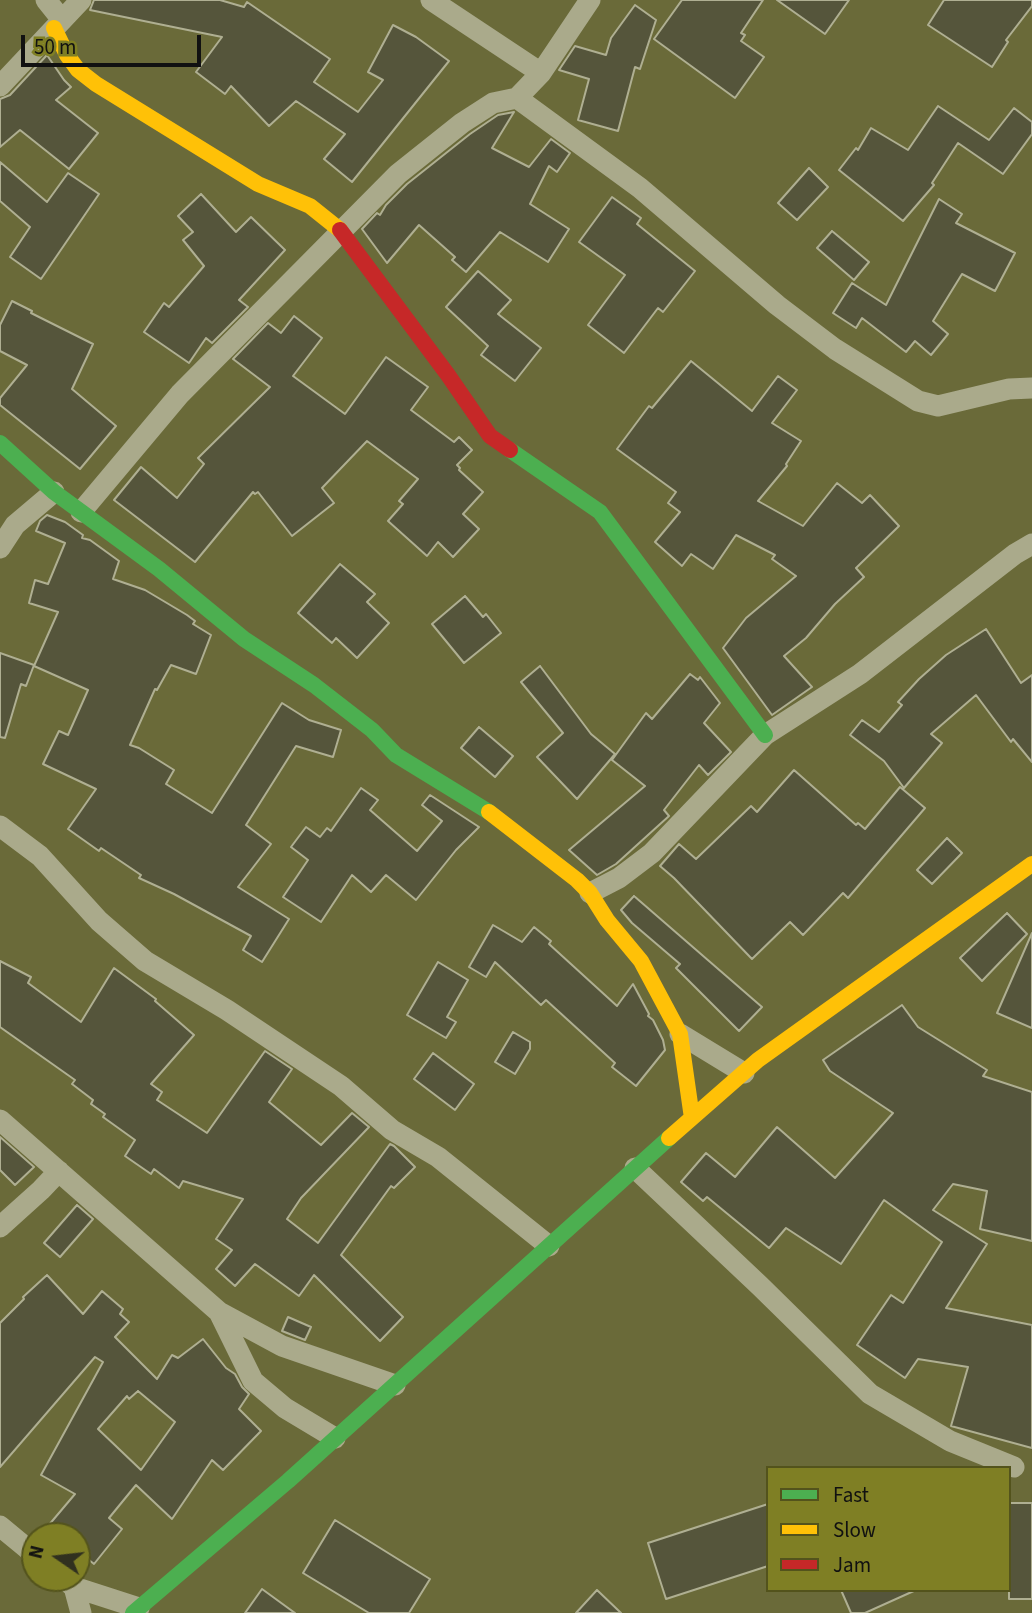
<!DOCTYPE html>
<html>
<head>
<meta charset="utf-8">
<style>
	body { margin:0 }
	#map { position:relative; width:1032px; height:1613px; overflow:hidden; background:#6a6a39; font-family:"Source Sans 3",sans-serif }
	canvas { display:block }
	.legend { position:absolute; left:766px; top:1466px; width:245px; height:126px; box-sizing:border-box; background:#7f7f24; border:2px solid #53531c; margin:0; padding:9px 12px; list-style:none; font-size:21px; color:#111 }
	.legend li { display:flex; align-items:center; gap:14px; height:35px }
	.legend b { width:35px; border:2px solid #53531c }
	.north { position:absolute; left:21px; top:1522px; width:70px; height:70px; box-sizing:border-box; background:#7f7f24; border:2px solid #53531c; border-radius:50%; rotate:284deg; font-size:19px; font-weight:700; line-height:28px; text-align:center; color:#111 }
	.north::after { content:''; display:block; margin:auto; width:24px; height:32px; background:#30301f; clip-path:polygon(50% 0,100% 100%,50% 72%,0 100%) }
	.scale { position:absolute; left:21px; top:35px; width:180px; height:32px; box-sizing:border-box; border:4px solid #111; border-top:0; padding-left:9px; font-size:21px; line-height:24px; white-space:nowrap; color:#111; -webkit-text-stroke:5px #7f7f24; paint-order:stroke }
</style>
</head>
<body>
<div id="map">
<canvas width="1032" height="1613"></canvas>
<ul class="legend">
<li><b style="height:9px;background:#4caf50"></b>Fast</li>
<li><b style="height:9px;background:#ffc107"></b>Slow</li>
<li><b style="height:9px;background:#c62828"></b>Jam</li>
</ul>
<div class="north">N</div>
<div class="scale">50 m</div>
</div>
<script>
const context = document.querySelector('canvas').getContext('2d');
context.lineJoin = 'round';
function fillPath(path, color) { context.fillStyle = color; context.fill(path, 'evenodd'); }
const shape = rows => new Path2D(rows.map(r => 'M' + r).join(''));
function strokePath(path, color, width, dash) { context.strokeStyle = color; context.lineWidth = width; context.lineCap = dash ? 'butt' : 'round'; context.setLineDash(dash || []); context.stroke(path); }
const building = shape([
	[94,0,220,0,244,7,247,2,330,59,314,82,358,112,383,80,368,72,393,25,416,37,449,61,352,182,324,159,345,134,296,101,269,126,231,86,225,94,196,72,222,37,90,10,94,0],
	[682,0,763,0,741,33,745,35,741,41,764,57,735,98,654,39,682,0],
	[777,0,849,0,825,34,777,0],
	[944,0,1032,0,1032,6,1006,40,1008,42,992,67,928,25,944,0],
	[635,5,656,20,640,69,635,67,618,131,578,120,589,79,559,70,575,46,606,55,611,38,635,5],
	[47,55,64,80,71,87,56,100,98,133,69,169,20,130,0,147,0,99,10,95,47,55],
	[938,106,989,140,1014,108,1032,122,1032,134,1003,174,958,143,932,183,934,185,903,221,839,170,856,148,858,150,871,128,908,150,938,106],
	[514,112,492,148,529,167,551,139,570,153,557,172,549,166,530,204,569,229,548,262,500,232,466,272,452,260,455,257,419,225,387,263,362,229,377,213,380,215,386,205,407,184,470,134,498,115,514,112],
	[0,162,47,202,68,173,99,194,41,279,10,257,30,227,0,201,0,162],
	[809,168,828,187,797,220,778,203,809,168],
	[201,194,236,232,251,217,285,250,239,300,248,307,212,343,206,338,189,363,144,332,164,303,169,307,204,266,183,240,193,232,178,216,201,194],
	[612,197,641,218,637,224,695,271,663,312,658,308,624,353,588,325,625,275,579,242,612,197],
	[939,199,962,214,956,223,1015,253,995,291,962,274,933,321,948,334,931,355,915,341,906,352,862,318,856,328,833,313,852,283,886,305,939,199],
	[832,231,869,262,854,280,817,248,832,231],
	[478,271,511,300,498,314,541,348,515,381,481,355,488,346,446,307,478,271],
	[12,301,32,311,31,313,93,344,72,389,116,426,80,469,0,405,0,398,27,365,0,351,0,325,12,301],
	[294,316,322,338,293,376,345,414,386,357,428,387,411,410,454,442,459,437,472,450,457,465,460,468,459,470,483,492,463,514,479,529,453,557,438,542,427,556,388,521,403,504,399,501,418,479,367,441,322,488,334,503,292,536,258,492,255,494,253,492,195,562,114,500,141,467,177,498,204,464,198,458,270,387,233,359,268,323,281,333,294,316],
	[691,361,752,411,778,376,797,390,772,423,801,441,786,464,787,466,758,501,803,526,837,483,862,503,870,495,899,526,856,568,864,577,835,604,806,638,784,656,812,687,772,715,723,648,746,618,796,576,772,559,775,555,736,535,713,569,691,554,682,566,655,542,680,512,668,503,676,492,617,449,649,406,652,408,691,361],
	[47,515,65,522,83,535,82,538,90,540,119,561,113,579,145,590,187,615,195,621,193,624,211,635,196,674,171,665,157,690,155,689,130,745,139,748,174,770,166,784,212,813,282,703,309,720,341,730,333,757,296,746,246,825,271,844,238,887,289,919,262,962,243,950,251,936,174,894,139,878,141,875,101,848,99,851,68,829,96,789,43,764,59,731,68,735,88,690,34,666,58,612,29,603,35,580,48,584,65,543,36,531,40,521,47,515],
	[340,564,375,594,367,602,389,623,357,658,336,638,332,643,298,613,340,564],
	[465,596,483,617,486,614,501,633,464,663,432,624,465,596],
	[986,629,1021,683,1032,675,1032,762,1013,739,1011,742,976,695,931,734,942,743,904,788,884,761,850,735,862,720,879,732,902,705,898,702,919,679,946,655,986,629],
	[0,653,34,665,26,686,21,684,5,738,0,737,0,653],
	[540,666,591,734,615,754,577,799,537,757,563,733,521,682,540,666],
	[690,674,698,680,700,677,720,703,704,723,731,752,708,775,699,765,664,810,669,816,616,864,597,875,569,850,645,786,612,760,646,713,652,719,690,674],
	[479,727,513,756,495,777,461,748,479,727],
	[794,770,856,825,858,823,865,829,900,787,925,808,848,898,843,893,803,935,790,922,752,959,674,878,660,866,679,844,696,859,751,806,757,812,794,770],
	[361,788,378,800,370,810,417,851,442,821,422,805,430,795,479,827,456,850,416,900,386,875,371,892,352,875,321,922,283,897,308,860,291,847,306,827,320,837,327,828,331,831,361,788],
	[947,838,962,853,932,884,917,870,947,838],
	[634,896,762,1007,739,1031,676,968,680,964,632,923,621,910,634,896],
	[1007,913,1027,934,982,981,960,958,1007,913],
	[493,925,522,942,534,927,551,941,549,944,617,1006,633,984,649,1014,648,1016,653,1020,663,1040,665,1050,636,1086,612,1067,615,1063,546,1000,541,1005,495,962,486,977,469,967,493,925],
	[1032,933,1032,1028,997,1013,1032,933],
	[0,961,31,977,28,983,81,1022,114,968,156,999,155,1001,194,1035,151,1084,162,1092,157,1100,207,1133,265,1051,292,1069,269,1102,321,1145,352,1113,369,1127,301,1198,287,1219,318,1243,390,1144,394,1146,415,1167,394,1188,391,1186,341,1255,403,1317,380,1341,314,1275,299,1296,255,1264,235,1286,216,1269,232,1250,216,1239,243,1199,183,1181,179,1188,154,1169,151,1174,125,1156,135,1140,103,1117,105,1114,91,1104,93,1100,72,1084,75,1080,0,1027,0,961],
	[438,962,468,980,447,1017,456,1022,446,1038,407,1015,438,962],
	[902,1005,918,1027,987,1070,983,1076,1032,1092,1032,1241,980,1229,987,1191,953,1184,933,1210,987,1244,946,1308,1032,1325,1032,1448,951,1426,968,1367,918,1359,905,1378,857,1345,891,1295,903,1303,942,1242,884,1200,841,1264,786,1228,769,1248,707,1197,703,1201,681,1182,706,1153,735,1177,777,1127,835,1178,893,1113,830,1071,823,1060,902,1005],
	[513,1032,530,1042,530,1049,515,1074,495,1062,513,1032],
	[433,1053,474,1084,455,1110,414,1079,433,1053],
	[0,1137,34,1167,15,1185,0,1170,0,1137],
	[77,1205,93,1219,60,1257,44,1243,77,1205],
	[47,1275,83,1314,102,1291,123,1309,120,1314,129,1322,115,1337,157,1379,172,1355,178,1358,203,1339,226,1368,235,1374,242,1387,249,1394,239,1409,261,1431,223,1470,212,1460,172,1519,136,1485,109,1518,122,1529,94,1564,77,1550,77,1536,60,1536,48,1526,75,1494,41,1475,103,1362,95,1357,0,1467,0,1323,24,1299,23,1297,47,1275],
	[138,1391,175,1422,141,1470,98,1429,127,1396,129,1399,138,1391],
	[288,1317,311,1327,305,1340,282,1331,288,1317],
	[1009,1503,1032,1503,1032,1599,1009,1599,1009,1503],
	[768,1504,768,1566,666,1599,648,1543,768,1504],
	[335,1520,430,1579,409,1613,369,1613,303,1573,335,1520],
	[262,1589,295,1613,245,1613,262,1589],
	[597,1590,621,1613,576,1613,597,1590],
	[841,1590,916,1590,865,1613,851,1613,841,1590]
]);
const street = shape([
	[46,0,62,20],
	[431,0,541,73],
	[0,86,81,0],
	[517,98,640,188,777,305,835,349,918,401,938,406,1009,389,1032,388],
	[81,512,180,394,398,174,462,123,493,103,517,98,541,73,590,0],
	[0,548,15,525,54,492],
	[0,826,40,856,99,921,145,961,227,1010,341,1086,392,1130,438,1157,549,1246],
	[590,893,619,878,652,853,765,735,860,674,1015,554,1032,544],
	[680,1034,744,1073],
	[0,1120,219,1312,282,1346,395,1385],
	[635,1168,760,1286,870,1394,950,1441,1014,1467],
	[0,1227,41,1190,59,1171],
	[219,1312,253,1381,285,1408,335,1438],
	[0,1526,35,1555],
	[63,1578,74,1587,139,1608],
	[74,1587,81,1613]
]);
const fast = shape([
	[0,443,54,492,159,569,244,639,314,685,372,730,396,755,489,812],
	[510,450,600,512,765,735],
	[133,1613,288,1481,669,1138]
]);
const slow = shape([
	[54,28,67,55,78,70,96,84,258,184,310,206,340,230],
	[489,812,577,880,590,893,607,920,641,961,680,1034,692,1118],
	[669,1138,758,1060,1032,864]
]);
const jam = shape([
	[340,230,448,375,490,436,510,450]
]);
fillPath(building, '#55553b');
strokePath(building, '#afaf92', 2);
strokePath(street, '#aaaa8b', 21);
strokePath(fast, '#4caf50', 16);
strokePath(slow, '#ffc107', 16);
strokePath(jam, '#c62828', 16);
</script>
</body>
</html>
